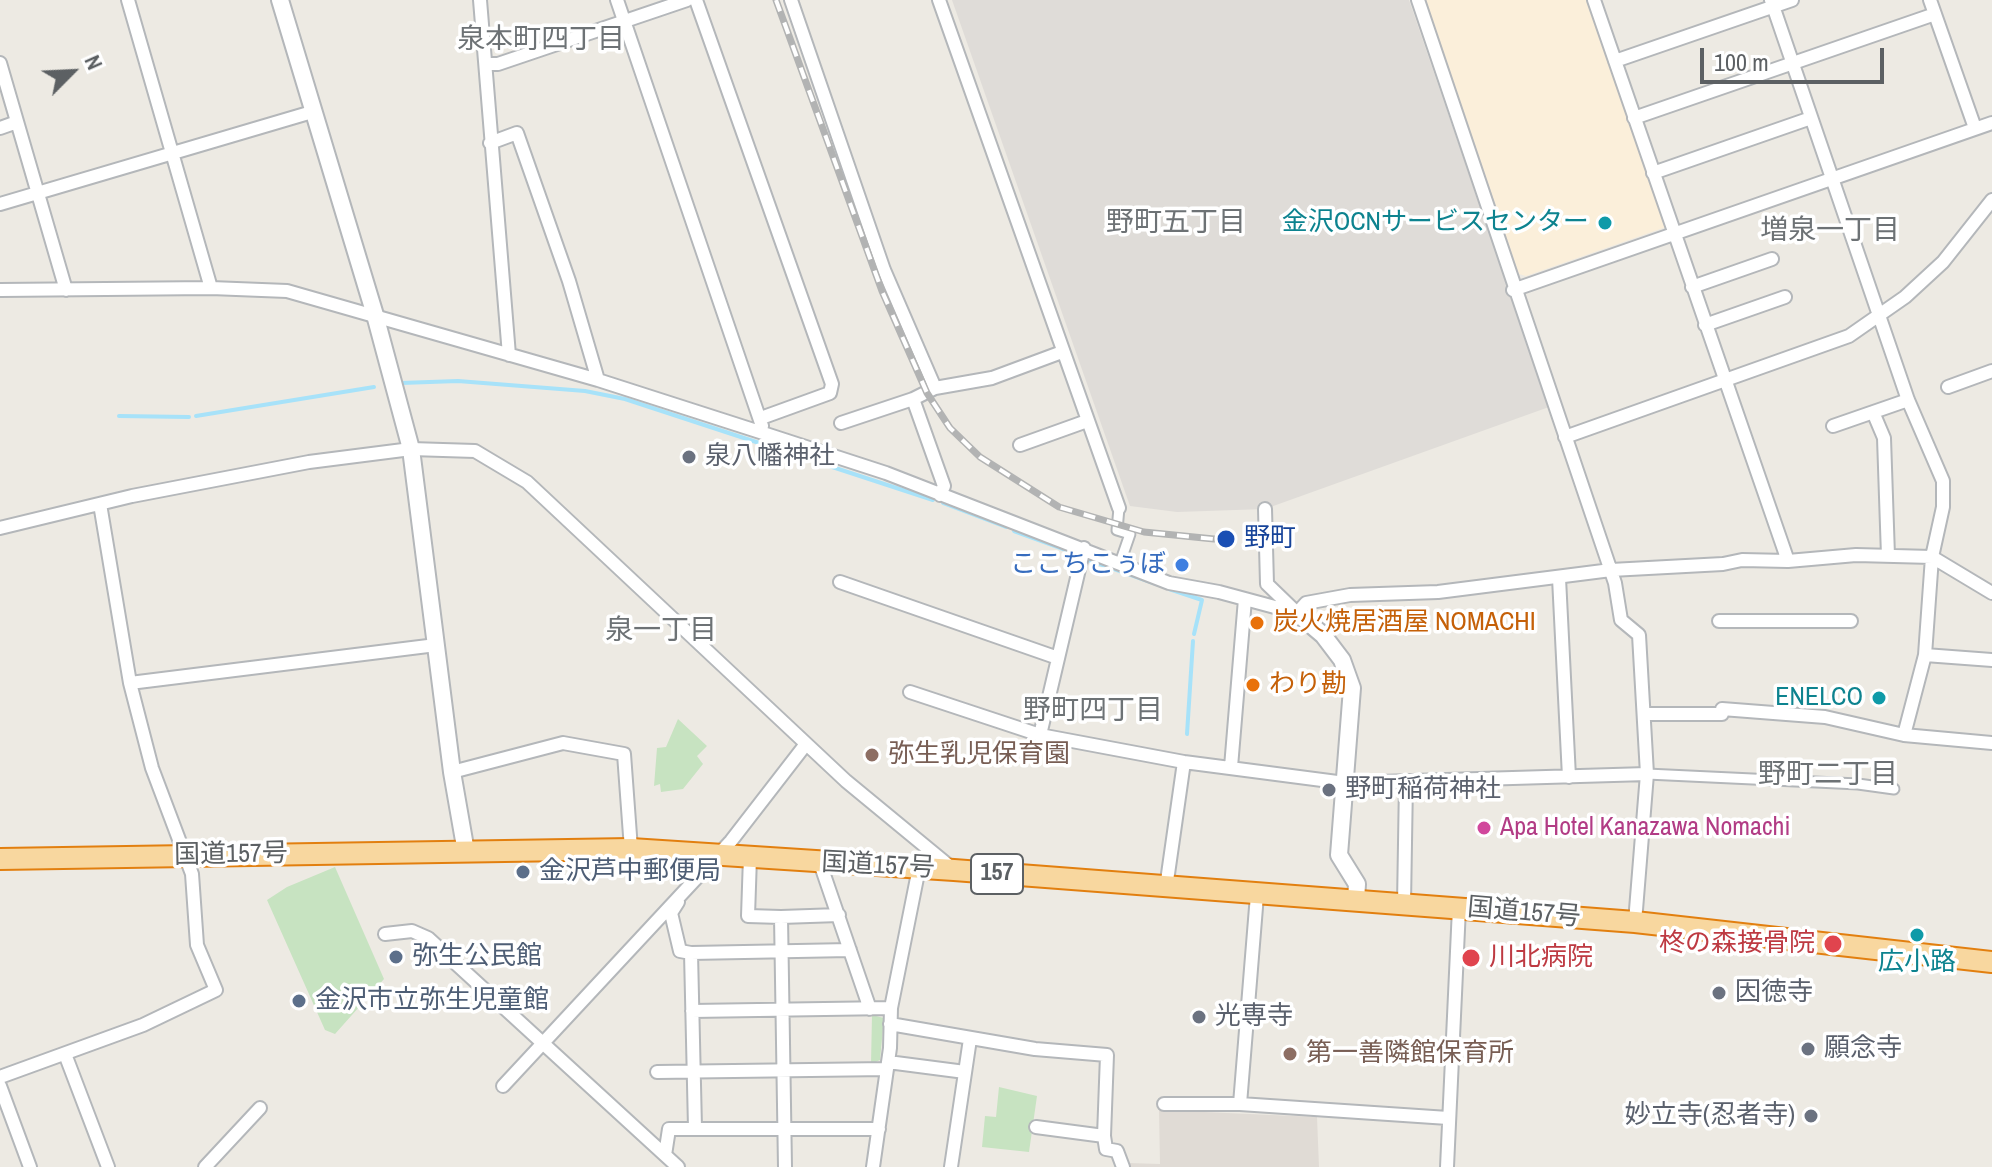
<!DOCTYPE html>
<meta charset="utf-8">
<style>
body{margin:0}
#map{position:relative;width:1992px;height:1167px;overflow:hidden;background:#edeae3;font-family:"Archivo Narrow",sans-serif}
canvas{display:block}
.north{position:absolute;left:32px;top:32px;width:80px;height:80px;-webkit-text-stroke:6px #fff;paint-order:stroke;rotate:66deg;font-size:22px;font-weight:700;line-height:32px;text-align:center;color:#5c6063}
.north::after{content:'';display:block;margin:auto;width:28px;height:36px;background:#5c6063;clip-path:polygon(50% 0,100% 100%,50% 72%,0 100%)}
.scale{position:absolute;left:1700px;top:48px;width:184px;height:36px;box-sizing:border-box;border:4px solid #5c6063;border-top:0;padding-left:10px;font-size:24px;line-height:28px;white-space:nowrap;color:#5c6063;-webkit-text-stroke:6px #fff;paint-order:stroke}
</style>
<div id="map">
<canvas width="1992" height="1167"></canvas>
<div class="north">N</div>
<div class="scale">100 m</div>
</div>
<script>
const ctx = document.querySelector('canvas').getContext('2d');
ctx.lineJoin = 'round';
function paint(path, color) { ctx.fillStyle = color; ctx.fill(path, 'evenodd'); }
const shape = rows => new Path2D(rows.map(r => 'M' + r).join(''));
function strokePath(path, color, width, dash) { ctx.strokeStyle = color; ctx.lineWidth = width; ctx.lineCap = dash ? 'butt' : 'round'; ctx.setLineDash(dash || []); ctx.stroke(path); }
function label(font, color, halo, rows, align = 'center') {
  ctx.font = font + ' "Archivo Narrow","Noto Sans JP",sans-serif'; ctx.lineWidth = 7; ctx.setLineDash([]); ctx.textBaseline = 'middle'; ctx.strokeStyle = halo; ctx.fillStyle = color; for (const [text, x, y, turn = 0] of rows) {
    ctx.save(); ctx.translate(x, y); ctx.rotate((+turn || 0) * Math.PI / 180); ctx.textAlign = isNaN(turn) ? turn : align; if (halo) ctx.strokeText(text, 0, 0); ctx.fillText(text, 0, 0); ctx.restore();
  }
}
paint(shape([
 [1426,0,1589,0,1666,227,1526,276,1519,274]
]), '#fbefda');
paint(shape([
 [952,0,1409,0,1549,407,1265,509,1177,512,1130,506]
]), '#dfdcd8');
paint(shape([
 [1159,1110,1317,1117,1319,1167,1128,1167,1128,1163,1160,1164]
]), '#e0dbd5');
paint(shape([
 [678,719,707,746,697,756,703,764,683,789,661,792,660,784,654,786,657,748,666,747],
 [335,867,384,979,335,1034,325,1030,267,900,287,887],
 [872,1015,884,1018,880,1060,871,1064],
 [999,1087,1037,1096,1029,1152,982,1147,985,1116,996,1117]
]), '#c7e3c1');
strokePath(shape([
 [401,383,458,381,585,391,625,399,933,500],
 [119,416,189,417],
 [196,416,374,387],
 [943,503,1006,527],
 [1014,531,1077,554],
 [1086,559,1159,585],
 [1169,589,1202,600,1194,634],
 [1187,734,1193,641]
]), '#a7e2f9', 4);
const pedestrian = shape([
 [1119,508,1117,530,1130,534,1120,563],
 [1647,774,1858,784,1894,789]
]);
const minor = shape([
 [128,0,211,288],
 [480,0,509,355],
 [617,0,762,426],
 [696,0,832,384,830,393,761,418],
 [791,0,884,270,935,388,913,399,944,486,940,495],
 [939,0,1119,508],
 [1418,0,1615,583,1621,620,1639,635,1647,774,1635,922],
 [1594,0,1788,561],
 [1771,0,1908,400,1943,481,1943,507,1932,557,1925,655,1904,735],
 [1930,0,1975,128],
 [1615,61,1792,0],
 [0,63,66,290],
 [486,64,498,64,687,0],
 [1634,118,1935,14],
 [0,128,17,122],
 [490,143,517,133,569,281,598,380],
 [1653,173,1811,118],
 [0,204,312,112],
 [1692,287,1772,259],
 [0,290,211,288,287,291,598,380,763,433,886,473,1169,583,1219,592,1297,613],
 [1513,290,1992,123],
 [1705,325,1785,297],
 [1948,387,1992,371],
 [935,388,992,378,1062,352],
 [1873,412,1884,438,1888,556],
 [841,423,913,399],
 [1833,426,1908,400],
 [1565,437,1849,336,1905,297,1943,262,1992,200],
 [1020,445,1087,421],
 [1265,509,1267,584,1295,611],
 [0,528,132,496,309,462,411,449,475,451,527,482,846,781,954,870],
 [1559,578,1569,777],
 [840,582,1058,658],
 [1297,613,1306,603,1350,595,1438,592,1611,570,1723,564,1742,560,1788,561,1856,555,1932,557,1992,593],
 [1719,621,1851,621],
 [1925,655,1992,660],
 [130,683,436,645],
 [910,692,1040,735,1184,762,1345,783,1647,774],
 [1722,709,1825,717,1904,735,1992,743],
 [1644,714,1722,714],
 [1040,735,1084,548],
 [1231,767,1245,599],
 [452,772,563,743,624,754,631,849],
 [750,857,748,916,781,917,785,1167],
 [820,863,870,1009],
 [1166,888,1184,762],
 [678,902,671,913,680,951,691,953,695,1128],
 [1404,904,1406,782],
 [781,917,839,915],
 [385,934,412,931,428,938,678,1167],
 [691,953,850,950],
 [692,1011,891,1008],
 [890,1024,1035,1049,1107,1055,1104,1136,1106,1149,1117,1151,1123,1167],
 [65,1054,108,1167],
 [888,1062,965,1072],
 [657,1072,887,1069],
 [0,1077,143,1025,216,990,197,945,192,874,152,768,130,683,100,504],
 [0,1086,30,1167],
 [503,1086,731,841,806,744],
 [1164,1104,1240,1104,1448,1118],
 [1240,1104,1257,895],
 [1036,1127,1104,1136],
 [665,1155,669,1129,879,1129],
 [205,1167,260,1108],
 [873,1167,890,1048,891,1008,919,868],
 [951,1167,970,1039],
 [1447,1167,1459,908]
]);
const tertiary = shape([
 [280,0,375,315,411,449,452,772,466,852],
 [1297,613,1323,635,1342,660,1352,688,1339,855,1357,884,1356,900]
]);
const trunk = shape([
 [0,859,631,849,954,870,1635,922,1992,962]
]);
strokePath(pedestrian, '#b4b7ba', 13);
strokePath(minor, '#b4b7ba', 16);
strokePath(tertiary, '#b4b7ba', 20);
strokePath(trunk, '#e27f0f', 24);
strokePath(pedestrian, '#fff', 9);
strokePath(minor, '#fff', 12);
strokePath(tertiary, '#fff', 16);
strokePath(trunk, '#f8d79f', 20);
const rail = shape([
 [776,0,882,291,927,393,950,428,980,457,1059,507,1144,532,1214,539]
]);
strokePath(rail, '#b2b3b3', 7);
strokePath(rail, '#fff', 4, [12]);
for (const [x, y, r, color] of [
 [1605,223,8,"#0f9aa8"],
 [689,457,8,"#6b7280"],
 [1226,539,10,"#1a4fb4"],
 [1182,565,8,"#3f7fe0"],
 [1257,623,8,"#e8710a"],
 [1253,685,8,"#e8710a"],
 [1879,698,8,"#0f9aa8"],
 [872,755,8,"#8d6e63"],
 [1329,790,8,"#6b7280"],
 [1484,828,8,"#d1479c"],
 [523,872,8,"#5c6f8a"],
 [1917,935,8,"#0f9aa8"],
 [1833,944,10,"#e0444e"],
 [396,957,8,"#5c6f8a"],
 [1471,958,10,"#e0444e"],
 [1719,993,8,"#6b7280"],
 [299,1001,8,"#5c6f8a"],
 [1199,1017,8,"#6b7280"],
 [1808,1049,8,"#6b7280"],
 [1290,1054,8,"#8d6e63"],
 [1811,1116,8,"#6b7280"]
]) { const dot = new Path2D(); dot.arc(x, y, r, 0, 2 * Math.PI); ctx.fillStyle = color; ctx.fill(dot); strokePath(dot, '#fff', 3); }
for (const [x, y, w] of [
 [997,874,52]
]) { const box = new Path2D(); box.roundRect(x - w / 2, y - 20, w, 40, 6); ctx.fillStyle = '#fff'; ctx.fill(box); strokePath(box, '#5c6063', 2); }
label('bold 24px', '#5c6063', null, [
 ["157",997,874]
]);
label('26px', '#0d838f', '#fff', [
 ["金沢OCNサービスセンター",1589,223],
 ["ENELCO",1863,698],
 ["広小路",1917,963,"center"]
], 'right');
label('26px', '#5b616d', '#fff', [
 ["泉八幡神社",705,457],
 ["野町稲荷神社",1345,790],
 ["因徳寺",1735,993],
 ["光専寺",1215,1017],
 ["願念寺",1824,1049],
 ["妙立寺(忍者寺)",1795,1116,"right"]
], 'left');
label('26px', '#164399', '#fff', [
 ["野町",1244,539]
], 'left');
label('26px', '#366cbe', '#fff', [
 ["ここちこぅぼ",1166,565]
], 'right');
label('26px', '#c56008', '#fff', [
 ["炭火焼居酒屋 NOMACHI",1273,623],
 ["わり勘",1269,685]
], 'left');
label('26px', '#785e54', '#fff', [
 ["弥生乳児保育園",888,755],
 ["第一善隣館保育所",1306,1054]
], 'left');
label('26px', '#b23c85', '#fff', [
 ["Apa Hotel Kanazawa Nomachi",1500,828]
], 'left');
label('26px', '#5c6063', '#fff', [
 ["国道157号",231,855,-1],
 ["国道157号",878,866,3],
 ["国道157号",1524,913,5]
]);
label('26px', '#4e5e75', '#fff', [
 ["金沢芦中郵便局",539,872],
 ["弥生公民館",412,957],
 ["金沢市立弥生児童館",315,1001]
], 'left');
label('26px', '#be3a42', '#fff', [
 ["柊の森接骨院",1815,944],
 ["川北病院",1489,958,"left"]
], 'right');
label('28px', '#6d7275', '#fff', [
 ["泉本町四丁目",541,40],
 ["野町五丁目",1176,223],
 ["増泉一丁目",1830,231],
 ["泉一丁目",661,631],
 ["野町四丁目",1093,711],
 ["野町二丁目",1828,775]
]);
</script>
